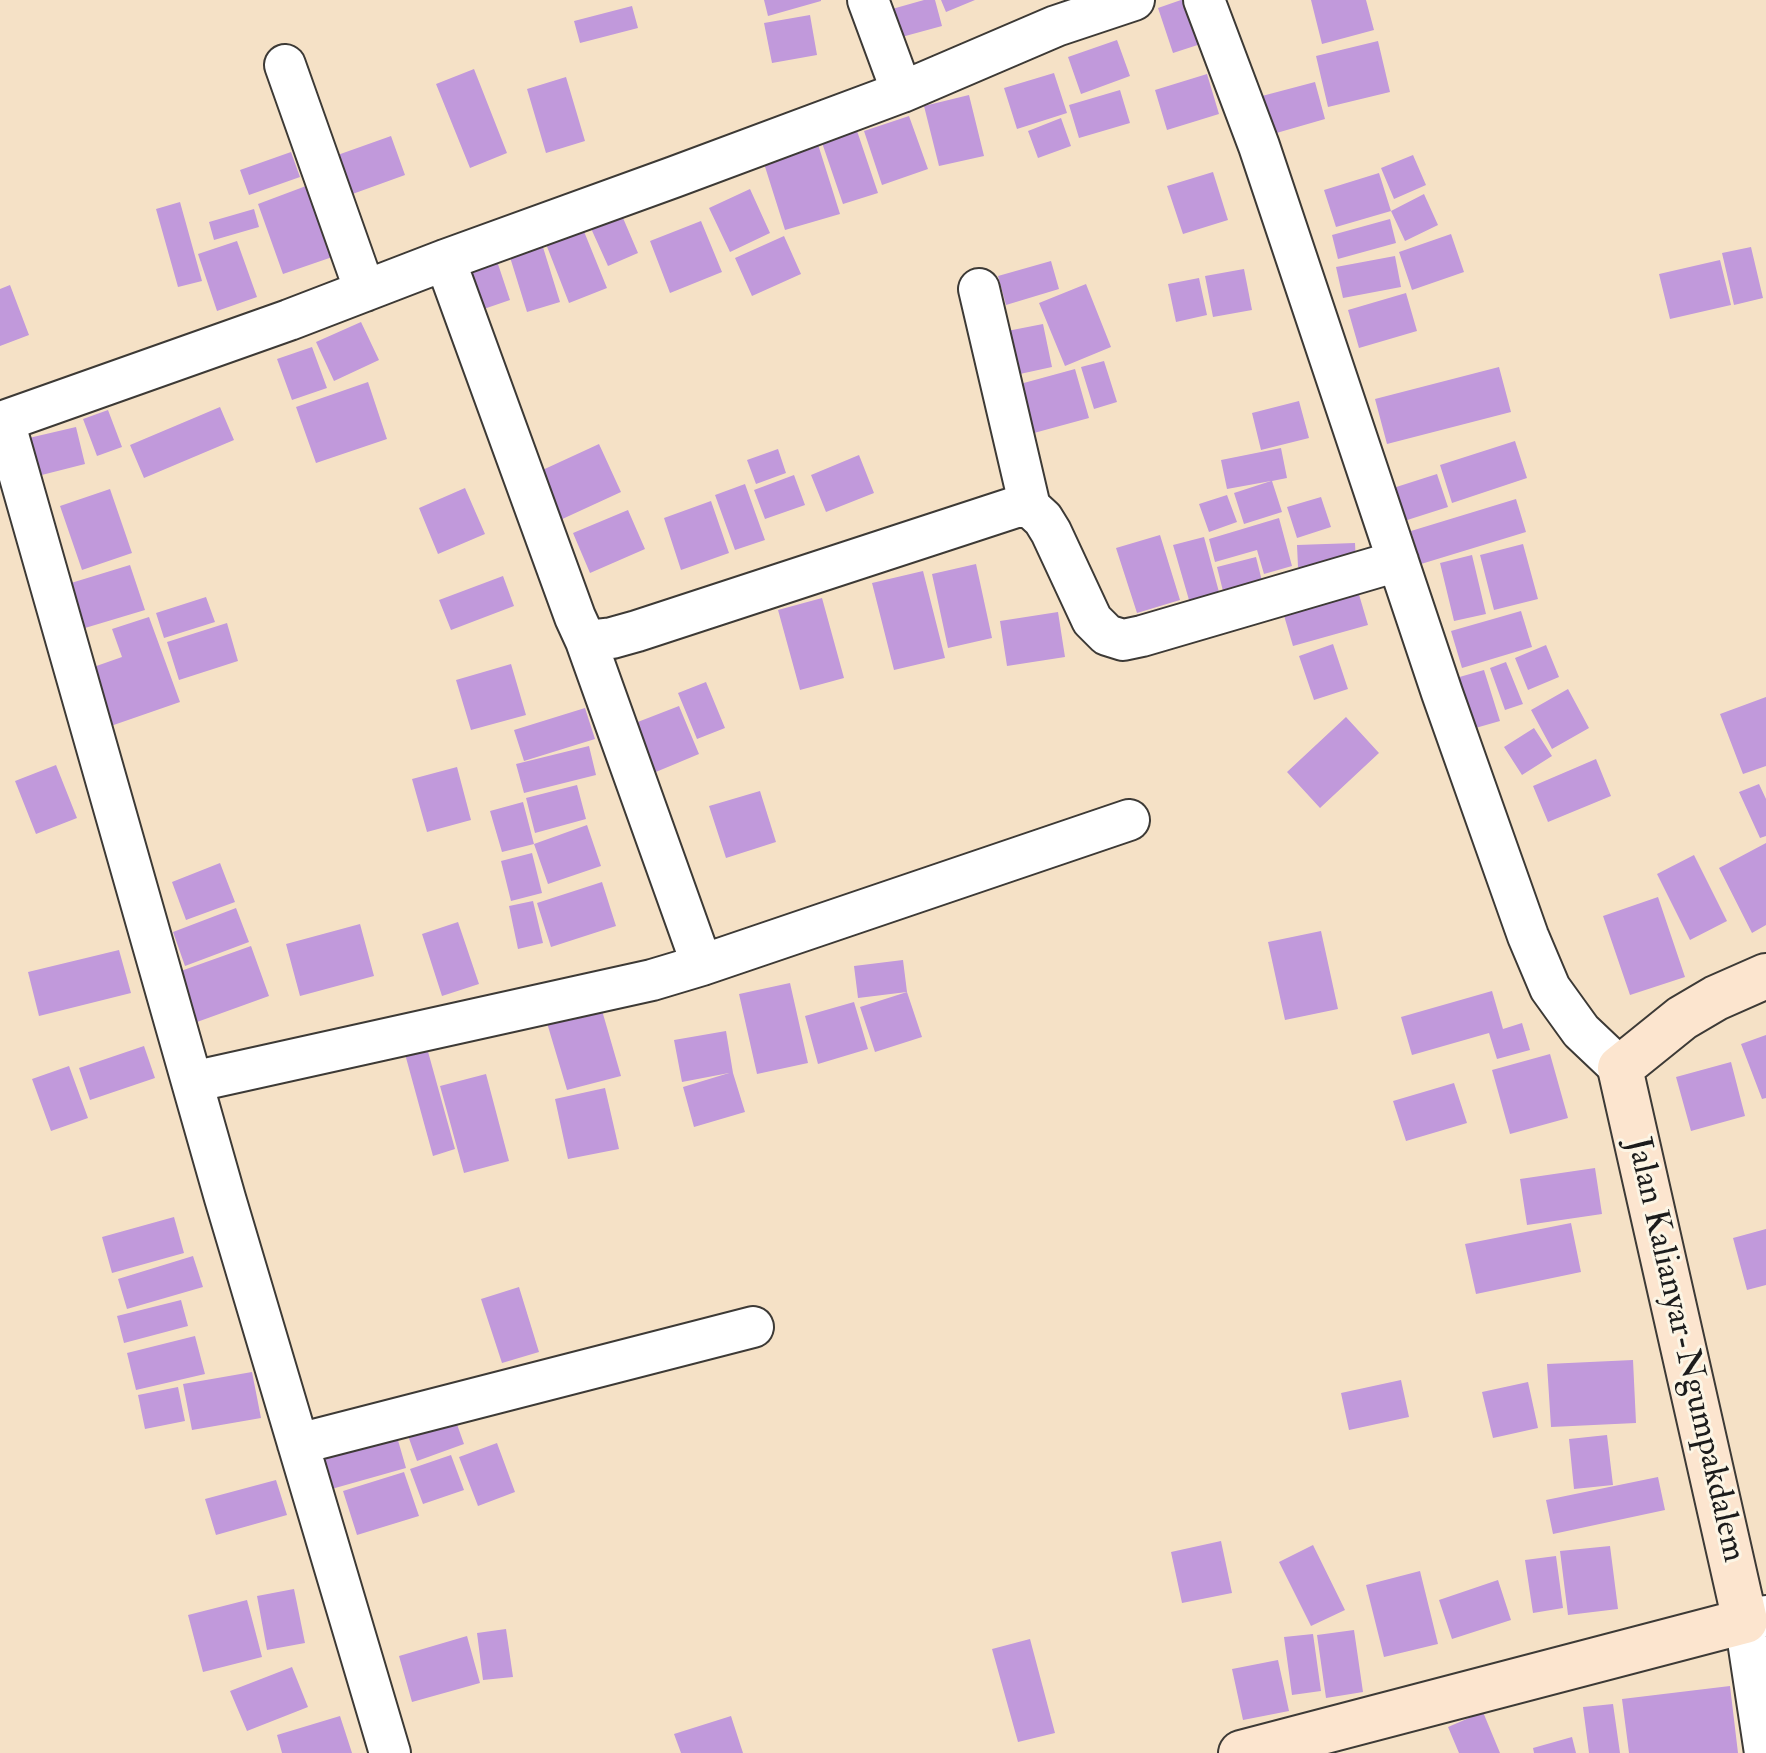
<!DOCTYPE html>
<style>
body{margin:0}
canvas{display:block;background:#f5e1c6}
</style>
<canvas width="1766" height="1753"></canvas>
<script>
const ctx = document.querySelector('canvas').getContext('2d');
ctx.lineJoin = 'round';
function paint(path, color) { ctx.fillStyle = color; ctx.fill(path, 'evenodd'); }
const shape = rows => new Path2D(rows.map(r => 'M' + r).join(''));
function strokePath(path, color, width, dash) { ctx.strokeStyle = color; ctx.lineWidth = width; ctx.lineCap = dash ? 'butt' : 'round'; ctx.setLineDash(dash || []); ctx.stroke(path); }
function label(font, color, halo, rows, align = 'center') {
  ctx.font = font + ' "IM FELL Double Pica",serif'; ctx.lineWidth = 6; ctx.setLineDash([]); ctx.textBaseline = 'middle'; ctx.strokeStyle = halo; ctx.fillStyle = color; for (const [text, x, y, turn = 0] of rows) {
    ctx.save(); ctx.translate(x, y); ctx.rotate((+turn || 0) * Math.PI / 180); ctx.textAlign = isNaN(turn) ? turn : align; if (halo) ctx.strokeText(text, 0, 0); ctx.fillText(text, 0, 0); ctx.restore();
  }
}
paint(shape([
 [764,0,821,0,821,1,768,16],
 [924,0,935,0,942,26,887,41,878,13],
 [941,0,975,0,946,12],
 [1181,0,1199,0,1213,40,1173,53,1158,8],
 [1311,0,1366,0,1374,30,1322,44],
 [632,6,638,28,580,43,574,21],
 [810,15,817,55,772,63,764,23],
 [1117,40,1130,76,1081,94,1068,57],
 [1378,41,1390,92,1328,107,1316,56],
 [474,69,507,153,470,168,436,84],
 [1054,73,1067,113,1017,129,1004,88],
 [1207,74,1219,114,1167,130,1155,90],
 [566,77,585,141,546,153,527,89],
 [1315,82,1325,119,1273,134,1262,96],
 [1120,90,1130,123,1079,138,1069,105],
 [969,95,984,156,939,166,924,106],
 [909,116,928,169,882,185,864,131],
 [1061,118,1071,146,1038,158,1028,131],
 [854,122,878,193,843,204,819,134],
 [391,136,405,175,347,196,332,157],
 [816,138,840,214,785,230,761,154],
 [291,152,300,177,249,195,240,170],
 [1413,155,1426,185,1394,199,1381,168],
 [1213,172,1228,220,1183,234,1167,186],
 [1379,173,1391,211,1336,227,1324,190],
 [314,183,341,254,283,274,258,204],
 [750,189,770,233,730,252,709,208],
 [1424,194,1438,225,1405,241,1391,211],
 [180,202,202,281,178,287,156,209],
 [254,209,259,227,214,240,209,222],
 [620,211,638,253,608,266,589,224],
 [1390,219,1396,243,1338,259,1332,235],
 [701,221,722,272,670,293,650,241],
 [583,229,607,288,569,303,546,244],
 [1451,234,1464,272,1412,290,1399,252],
 [784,236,801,274,752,296,735,258],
 [237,241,257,297,217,311,198,254],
 [542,244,560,302,527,312,509,254],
 [1751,247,1763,298,1734,305,1722,253],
 [1395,256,1401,287,1343,298,1336,267],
 [1720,260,1731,305,1670,319,1659,274],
 [497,261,510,300,478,311,464,271],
 [1051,261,1059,289,1006,305,998,276],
 [1244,269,1252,310,1213,317,1205,276],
 [1199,278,1207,315,1176,322,1168,284],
 [1086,284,1111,347,1065,366,1039,303],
 [10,285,29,335,0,346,0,289],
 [1406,293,1417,331,1359,348,1348,310],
 [361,322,379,360,334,381,316,342],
 [1043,324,1052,367,1006,377,997,333],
 [312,347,327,388,292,400,277,359],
 [1104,361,1117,402,1094,409,1081,367],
 [1499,367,1511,412,1387,444,1375,399],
 [1075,369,1089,418,1034,433,1020,384],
 [368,382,387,439,316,463,296,407],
 [1299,401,1309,438,1261,450,1252,413],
 [220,407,234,440,144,478,130,445],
 [108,410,122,447,97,456,83,419],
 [76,427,85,464,26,479,16,441],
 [1515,441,1527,478,1452,503,1440,465],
 [599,444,621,492,558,521,536,473],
 [1281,448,1287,478,1272,481,1282,512,1244,524,1234,493,1271,481,1227,489,1221,460],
 [778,449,786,473,756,484,747,460],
 [859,455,874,493,826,512,811,475],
 [1437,474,1448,507,1401,522,1390,489],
 [794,475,805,505,765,519,754,490],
 [745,484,765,540,735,550,715,495],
 [465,488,485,534,438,554,419,508],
 [110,489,132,553,82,570,60,506],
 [1227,495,1237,522,1209,532,1199,504],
 [1321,497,1331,527,1297,538,1287,507],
 [1516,499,1526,532,1421,564,1411,531],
 [711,501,729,553,681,570,664,518],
 [628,510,645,549,590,573,573,533],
 [1279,518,1292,566,1264,574,1257,550,1215,562,1209,539],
 [1160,535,1180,600,1137,613,1116,548],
 [1204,537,1219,592,1189,600,1173,545],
 [1355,543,1356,565,1298,567,1297,545],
 [1523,544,1538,599,1494,610,1480,555],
 [1472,555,1486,614,1454,621,1440,563],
 [1256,557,1262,581,1223,591,1217,567],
 [976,564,992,638,948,648,932,574],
 [130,565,145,610,85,628,71,583],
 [923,571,945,658,894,670,872,583],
 [503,576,514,606,451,630,439,600],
 [1355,581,1368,625,1293,646,1280,602],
 [206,597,215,622,164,638,156,613],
 [822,598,844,678,800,690,778,610],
 [1521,611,1532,647,1462,668,1451,631],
 [1058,612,1065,657,1007,666,1000,621],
 [149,617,180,702,105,728,85,670,122,657,112,629],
 [227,623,238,661,179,680,167,642],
 [1333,644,1348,689,1314,700,1299,656],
 [1546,645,1559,677,1528,690,1515,658],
 [1506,662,1523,704,1505,710,1490,668],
 [511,664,526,715,471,730,456,680],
 [1484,670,1500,721,1472,729,1456,678],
 [706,682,725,728,697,739,678,693],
 [1568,689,1589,728,1552,749,1531,710],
 [1766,697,1766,766,1743,774,1720,714],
 [679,706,699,754,651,774,630,725],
 [585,708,595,739,524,761,514,730],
 [1346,717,1379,753,1320,808,1287,772],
 [1534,728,1552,756,1522,775,1504,747],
 [589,746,596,775,524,793,516,764],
 [1596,759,1611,796,1548,822,1533,786],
 [56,765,77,818,36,834,15,781],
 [457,767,471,820,427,832,412,779],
 [1759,784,1766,799,1766,836,1760,838,1739,792],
 [577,785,586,819,535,833,526,798],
 [760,791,776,842,726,858,709,806],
 [523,802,534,844,502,852,490,811],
 [587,825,601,866,548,884,534,844],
 [1766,843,1766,925,1752,933,1719,868],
 [532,853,542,893,511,901,501,861],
 [1694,855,1727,921,1690,940,1657,874],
 [220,863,235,902,186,920,172,882],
 [602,882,616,926,551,947,537,903],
 [1658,897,1685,977,1630,995,1603,916],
 [533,901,543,943,518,949,509,906],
 [236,908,249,942,185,966,173,932],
 [458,922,479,984,442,996,422,934],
 [360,924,374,976,300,996,286,944],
 [1321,931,1338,1009,1285,1020,1268,942],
 [251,946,269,996,197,1022,178,972],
 [119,950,131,993,39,1016,28,972],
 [903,960,907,992,922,1037,875,1052,860,1007,907,992,858,998,854,966],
 [790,983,808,1063,757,1074,739,994],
 [1492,991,1503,1029,1522,1023,1530,1050,1497,1059,1489,1033,1412,1055,1401,1017],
 [854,1002,868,1049,818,1064,805,1016],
 [601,1007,621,1076,567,1090,547,1023],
 [726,1031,733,1073,745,1112,694,1127,683,1087,729,1073,682,1082,674,1040],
 [1766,1035,1766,1098,1762,1099,1741,1044],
 [144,1046,155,1078,90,1100,79,1068],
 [427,1048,455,1149,433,1156,405,1054],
 [1550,1054,1568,1118,1510,1134,1492,1070],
 [1731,1062,1745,1116,1691,1131,1676,1077],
 [69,1066,88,1118,51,1131,32,1079],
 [486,1074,509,1161,464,1173,440,1086],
 [1454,1083,1467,1123,1406,1141,1393,1101],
 [605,1088,619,1149,568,1159,555,1099],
 [1595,1168,1602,1214,1527,1225,1520,1179],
 [174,1217,184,1253,112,1273,102,1237],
 [1571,1223,1581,1272,1476,1294,1465,1244],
 [1766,1229,1766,1285,1747,1290,1733,1238],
 [193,1256,203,1287,127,1309,118,1279],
 [519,1287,539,1352,502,1363,481,1299],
 [181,1300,188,1326,124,1343,117,1316],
 [195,1336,205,1374,136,1390,127,1353],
 [1633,1360,1636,1423,1551,1427,1547,1364],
 [252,1372,261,1418,192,1430,183,1384],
 [1401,1380,1409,1417,1349,1430,1341,1393],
 [1528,1382,1538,1428,1493,1438,1482,1392],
 [178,1387,185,1421,145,1429,138,1395],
 [453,1413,464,1444,417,1461,406,1430],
 [393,1423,406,1468,328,1490,315,1445],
 [1607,1435,1613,1485,1574,1489,1569,1439],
 [497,1443,515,1492,478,1506,459,1457],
 [451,1455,464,1490,423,1504,410,1469],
 [404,1472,419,1516,357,1535,343,1491],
 [1658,1477,1665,1510,1553,1534,1546,1500],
 [276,1480,287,1515,216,1535,205,1499],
 [1221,1541,1232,1593,1182,1603,1171,1552],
 [1313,1545,1345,1610,1311,1626,1279,1562],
 [1610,1546,1618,1609,1568,1615,1560,1551],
 [1556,1556,1563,1608,1533,1613,1525,1560],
 [1420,1571,1438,1644,1384,1657,1366,1585],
 [1498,1580,1511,1620,1452,1639,1439,1600],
 [294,1589,305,1643,267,1650,257,1596],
 [247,1600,262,1657,203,1672,188,1615],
 [506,1629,513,1677,483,1680,477,1633],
 [1354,1630,1363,1692,1326,1698,1317,1635],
 [1313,1634,1321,1691,1292,1695,1284,1637],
 [467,1636,480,1683,412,1702,399,1656],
 [1030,1639,1055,1733,1018,1742,992,1649],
 [1278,1660,1289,1711,1243,1720,1232,1669],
 [292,1667,308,1707,247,1731,230,1691],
 [1730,1686,1738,1753,1629,1753,1622,1699],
 [1613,1704,1620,1753,1589,1753,1583,1707],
 [1483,1712,1500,1753,1459,1753,1448,1727],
 [340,1716,352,1753,282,1753,277,1735],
 [731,1716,743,1753,681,1753,674,1734],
 [1572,1737,1576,1753,1534,1753,1533,1748]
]), '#c199db');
const street = shape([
 [868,0,902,92],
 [1204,0,1259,146,1442,693,1528,936,1550,988,1581,1031,1620,1068],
 [285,65,365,291],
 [445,260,575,617,586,641,612,638,637,631,1016,507,1030,507,1043,519,1051,532,1092,620,1107,635,1123,640,1142,636,1398,561],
 [979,289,1030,507],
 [4,421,289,320,445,260,674,177,902,92,1056,26,1134,0],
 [0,422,4,421,225,1198,390,1753],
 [586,641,702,965],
 [192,1082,652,980,702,965,1129,820],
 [298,1444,753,1327],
 [1765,1753,1745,1621,1766,1616]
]);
const secondary = shape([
 [1241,1753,1745,1621,1620,1068,1682,1018,1716,998,1766,976]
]);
strokePath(street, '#3d3a36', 44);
strokePath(secondary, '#3d3a36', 48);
strokePath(street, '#fff', 40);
strokePath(secondary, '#fce5cf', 44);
label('34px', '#1c1c1c', '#fcf5e5', [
 ["Jalan Kalianyar-Ngumpakdalem",1684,1350,77]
]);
</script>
